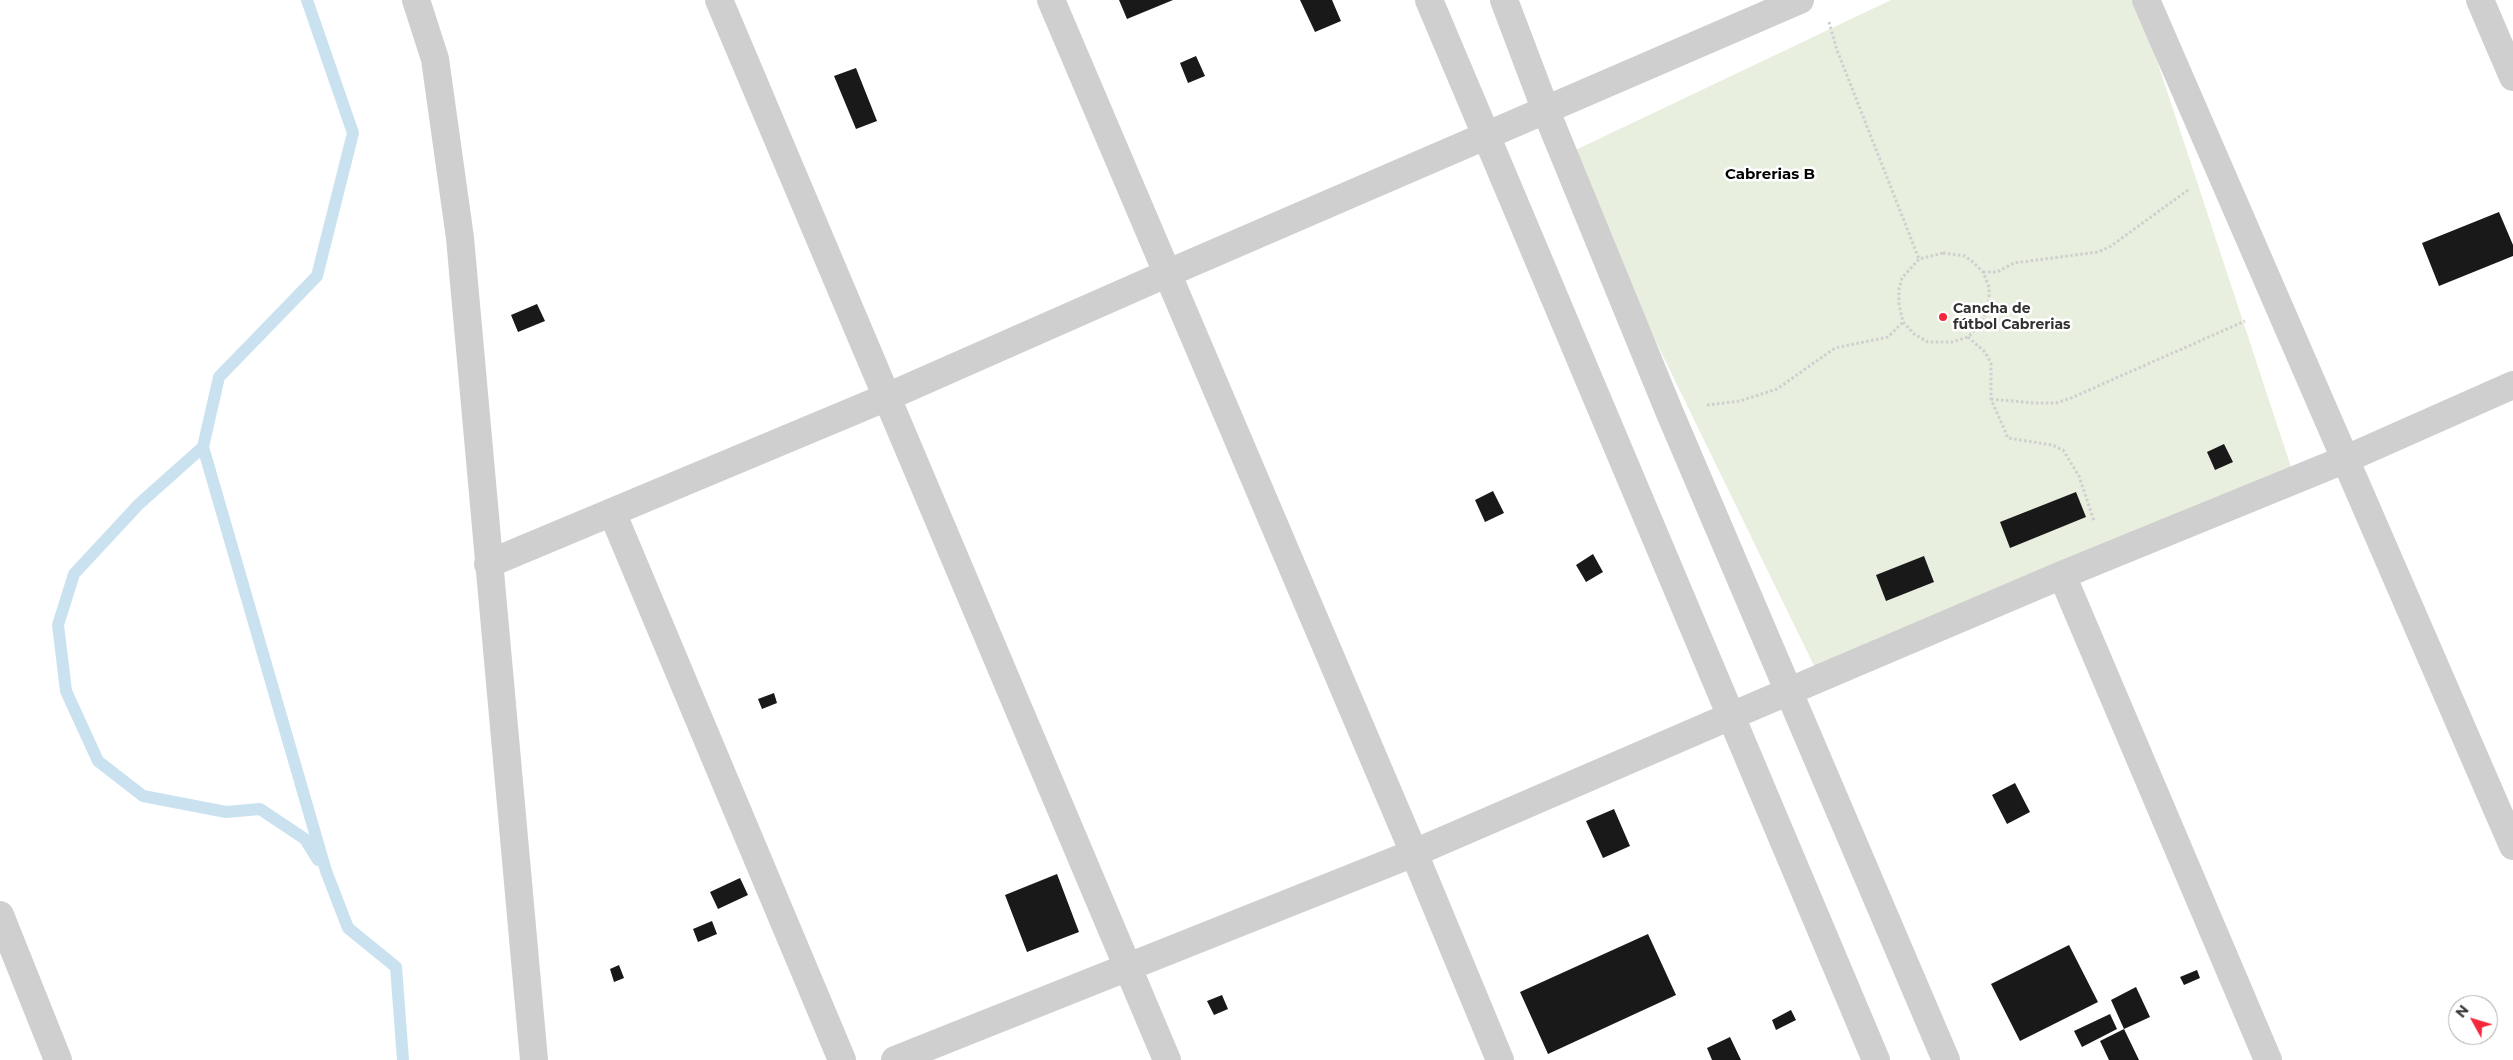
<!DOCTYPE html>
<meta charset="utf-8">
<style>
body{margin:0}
#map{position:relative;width:2513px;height:1060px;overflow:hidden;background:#fff;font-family:Montserrat,sans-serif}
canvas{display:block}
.north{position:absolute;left:2448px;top:995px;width:50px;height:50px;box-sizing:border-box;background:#fff;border:1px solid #adadad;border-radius:50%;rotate:309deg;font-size:14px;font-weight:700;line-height:20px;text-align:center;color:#323232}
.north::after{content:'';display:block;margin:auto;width:18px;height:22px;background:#f5273b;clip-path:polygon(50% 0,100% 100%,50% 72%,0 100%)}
</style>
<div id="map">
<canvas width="2513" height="1060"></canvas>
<div class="north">N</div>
</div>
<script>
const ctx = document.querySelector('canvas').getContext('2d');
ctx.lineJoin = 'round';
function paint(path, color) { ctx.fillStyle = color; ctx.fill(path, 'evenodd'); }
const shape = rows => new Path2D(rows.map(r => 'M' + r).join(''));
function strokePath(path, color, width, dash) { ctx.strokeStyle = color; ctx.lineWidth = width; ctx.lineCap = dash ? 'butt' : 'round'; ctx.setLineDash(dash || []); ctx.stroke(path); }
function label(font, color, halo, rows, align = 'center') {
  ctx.font = font + ' Montserrat,sans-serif'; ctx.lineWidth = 5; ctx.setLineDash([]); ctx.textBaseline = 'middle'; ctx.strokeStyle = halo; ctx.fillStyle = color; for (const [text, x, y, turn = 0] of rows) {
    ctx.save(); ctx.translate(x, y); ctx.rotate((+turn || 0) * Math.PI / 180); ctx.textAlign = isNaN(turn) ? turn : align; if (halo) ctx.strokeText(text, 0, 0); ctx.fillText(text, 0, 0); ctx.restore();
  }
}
paint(shape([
 [1891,0,2137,0,2295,479,1820,678,1565,155]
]), '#e8efdf');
strokePath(shape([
 [307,0,353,133,317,276,219,377,203,447,326,871,348,928,396,967,403,1060],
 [203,447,139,504,74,574,58,625,66,691,98,761,143,796,226,812,260,809,305,839,318,860]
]), '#cae2f0', 12);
paint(shape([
 [1119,0,1173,0,1127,19],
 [1300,0,1332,0,1341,21,1315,32],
 [1196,56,1205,76,1188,83,1180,63],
 [856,68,877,121,856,129,834,76],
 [2499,212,2513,245,2513,256,2439,286,2422,243],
 [537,304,545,321,518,332,511,315],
 [2224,444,2233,462,2215,470,2207,452],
 [1493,491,1504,513,1485,522,1475,500],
 [2076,492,2086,517,2010,548,2000,522],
 [1593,554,1603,572,1586,582,1576,565],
 [1924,556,1934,582,1886,601,1876,575],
 [774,693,777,703,762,709,758,699],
 [2015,783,2030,812,2007,824,1992,795],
 [1614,809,1630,846,1603,858,1586,821],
 [1057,874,1079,932,1027,952,1005,895],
 [740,878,748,895,718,909,710,892],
 [712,921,717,934,698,942,693,929],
 [1648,934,1676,995,1548,1054,1520,992],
 [2069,945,2098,1002,2020,1041,1991,984],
 [619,965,624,978,614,982,610,969],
 [2197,970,2200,978,2184,985,2180,977],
 [2136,987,2150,1017,2124,1029,2111,1000],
 [1222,995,1228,1009,1214,1015,1207,1001],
 [1791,1010,1796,1020,1776,1030,1772,1020],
 [2110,1014,2117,1029,2082,1047,2074,1031],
 [2124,1029,2139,1060,2109,1060,2100,1041],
 [1730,1037,1741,1060,1712,1060,1707,1048]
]), '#191919');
strokePath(shape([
 [1829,22,1837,50,1919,259],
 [1943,253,1965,256,1974,263,1983,272,1989,287,1989,303,1982,323,1968,337,1952,342,1928,342,1914,334,1903,322,1899,304,1899,289,1902,278,1919,259,1943,253],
 [1983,272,1997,272,2014,263,2098,252,2111,246,2188,190],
 [1968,337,1985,352,1991,363,1991,399,2008,438,2052,445,2063,450,2079,476,2094,521],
 [1991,399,2034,403,2056,403,2071,398,2245,321],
 [1707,405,1740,401,1777,389,1835,348,1888,337,1903,322]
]), '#cfcfcf', 3, [2.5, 2.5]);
strokePath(shape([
 [416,0,435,59,460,238,534,1060],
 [719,0,1167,1060],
 [1051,0,1414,853,1500,1060],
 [1429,0,1876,1060],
 [1504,0,1546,111,1669,411,1946,1060],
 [2146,0,2513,846],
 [2480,0,2513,77],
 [612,512,842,1060],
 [488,564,887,397,1166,274,1800,0],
 [2062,575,2268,1060],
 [0,915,58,1060],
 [895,1060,1414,853,1731,716,2062,575,2346,459,2513,385]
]), '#cfcfcf', 28);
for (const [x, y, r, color] of [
 [1943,317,5,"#f5273b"]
]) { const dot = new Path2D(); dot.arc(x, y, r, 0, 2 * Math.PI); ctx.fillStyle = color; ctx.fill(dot); strokePath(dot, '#fff', 2); }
label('bold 14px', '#323232', '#fff', [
 ["Cancha de",1953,309],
 ["fútbol Cabrerias",1953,325]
], 'left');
label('bold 15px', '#000', '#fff', [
 ["Cabrerias B",1770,175]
]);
</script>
